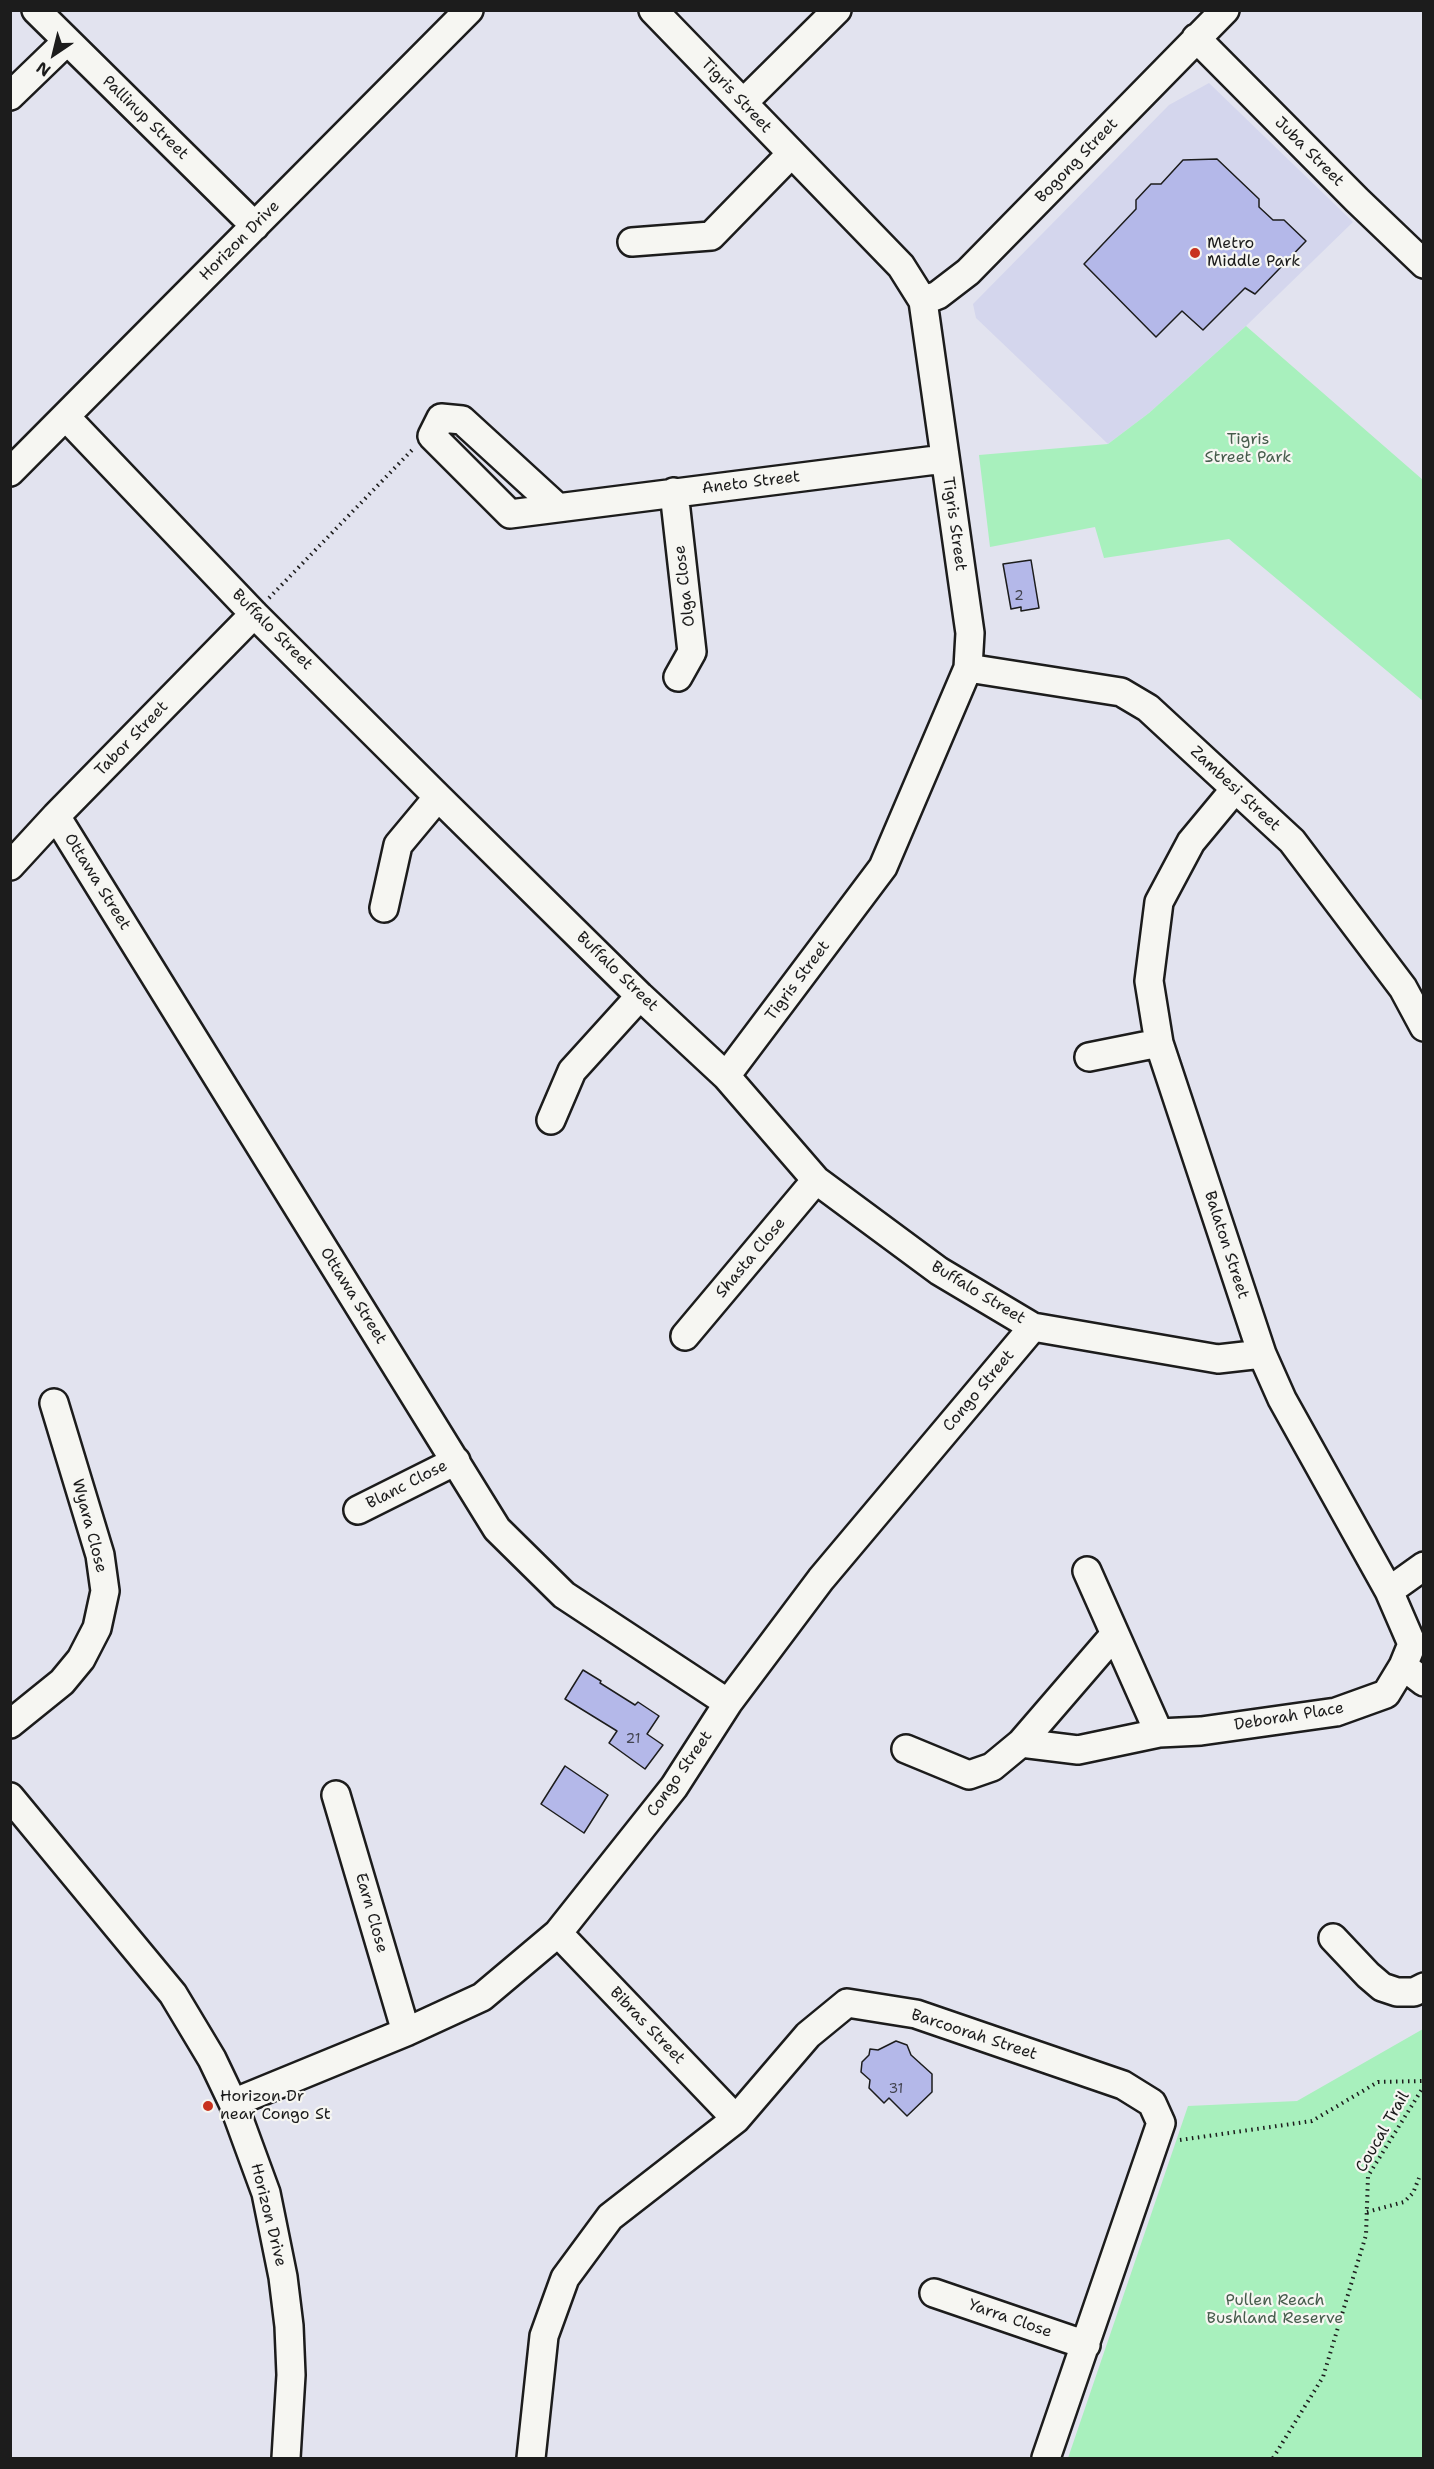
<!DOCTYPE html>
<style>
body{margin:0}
#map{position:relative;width:1434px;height:2469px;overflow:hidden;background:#e2e3ef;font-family:"Shantell Sans",sans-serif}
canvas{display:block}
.frame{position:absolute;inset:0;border:12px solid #1c1c1c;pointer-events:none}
.north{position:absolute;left:24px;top:24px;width:60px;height:60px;-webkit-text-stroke:4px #f6f6f2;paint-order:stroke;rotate:215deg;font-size:16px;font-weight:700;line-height:24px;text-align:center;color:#1c1c1c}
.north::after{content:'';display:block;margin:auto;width:21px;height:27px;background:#1c1c1c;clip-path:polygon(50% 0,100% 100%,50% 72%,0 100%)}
</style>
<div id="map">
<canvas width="1434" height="2469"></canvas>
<div class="frame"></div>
<div class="north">N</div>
</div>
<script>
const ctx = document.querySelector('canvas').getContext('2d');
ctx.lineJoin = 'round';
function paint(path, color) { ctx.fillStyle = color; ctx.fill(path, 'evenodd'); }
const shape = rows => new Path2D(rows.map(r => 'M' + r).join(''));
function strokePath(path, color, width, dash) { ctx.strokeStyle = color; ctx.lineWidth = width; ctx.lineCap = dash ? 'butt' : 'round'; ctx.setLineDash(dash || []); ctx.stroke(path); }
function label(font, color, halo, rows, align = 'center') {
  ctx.font = font + ' "Shantell Sans",sans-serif'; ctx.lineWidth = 4.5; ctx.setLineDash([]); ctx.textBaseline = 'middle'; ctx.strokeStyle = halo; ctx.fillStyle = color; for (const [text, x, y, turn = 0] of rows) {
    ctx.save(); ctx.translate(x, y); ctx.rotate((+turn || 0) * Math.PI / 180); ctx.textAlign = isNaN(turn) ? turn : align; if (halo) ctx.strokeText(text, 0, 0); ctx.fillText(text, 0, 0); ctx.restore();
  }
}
paint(shape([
 [1209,83,1353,222,1246,326,1149,413,1108,444,976,318,973,304,1169,105]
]), '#d4d6ed');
paint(shape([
 [1246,326,1423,480,1423,701,1229,539,1104,558,1095,527,990,547,979,455,1108,444,1149,413],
 [1423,2029,1423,2458,1068,2458,1188,2106,1297,2101]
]), '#a8f0bd');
const building = shape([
 [1217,159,1259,199,1259,207,1273,220,1284,220,1306,241,1255,294,1245,288,1203,330,1182,311,1156,337,1084,264,1136,209,1136,200,1151,184,1161,184,1183,160,1217,159],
 [1031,560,1039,608,1021,611,1021,607,1011,609,1003,564,1031,560],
 [583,1670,601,1681,600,1683,635,1705,638,1702,659,1716,647,1734,663,1745,645,1769,609,1743,617,1731,565,1699,583,1670],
 [565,1766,608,1795,584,1833,541,1804,565,1766],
 [896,2041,907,2045,911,2055,932,2074,932,2092,907,2116,889,2098,884,2103,869,2088,870,2080,861,2072,862,2062,869,2055,870,2049,878,2050,896,2041]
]);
paint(building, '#b4b8e9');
strokePath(building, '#1c1c1c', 1.5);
const minor = shape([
 [36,10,255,226],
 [653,10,901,266,923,301,970,633,968,668,883,867,726,1076],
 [1196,38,1357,200,1424,264],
 [10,96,67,41],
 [744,102,837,10],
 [632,242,711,236,791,154],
 [923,301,938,295,968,272,1225,10],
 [66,417,254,614,438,797,640,996,726,1076,816,1180,939,1271,1033,1327,1218,1359,1262,1354],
 [10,472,469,10],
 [674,492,692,652,678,677],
 [557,507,462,420,441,418,432,436,510,514,944,459],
 [968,668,1121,692,1148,708,1292,841,1403,988,1424,1027],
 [1235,789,1191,842,1159,902,1149,981,1159,1043,1262,1354,1282,1399,1389,1591,1412,1644,1403,1666,1424,1682],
 [56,816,497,1529,564,1595,728,1703],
 [10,866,56,816,254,614],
 [384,908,398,845,438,797],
 [1089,1057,1159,1043],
 [551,1120,572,1071,640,996],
 [685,1336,816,1180],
 [358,1510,456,1461],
 [1087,1571,1159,1733,1201,1731,1336,1712,1386,1694,1403,1666],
 [1389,1591,1424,1566],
 [10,1724,62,1682,81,1659,97,1628,105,1591,100,1555,54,1403],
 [1021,1743,1078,1750,1159,1733],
 [906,1749,969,1775,992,1767,1021,1743,1115,1634],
 [336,1795,406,2032],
 [10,1797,173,1994,212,2059,233,2103,266,2193,283,2277,289,2326,291,2375,286,2458],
 [558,1933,736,2119],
 [1333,1938,1368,1975,1382,1987,1397,1992,1414,1992,1424,1987],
 [233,2103,406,2032,482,1997,558,1933,674,1787,728,1703,821,1579,1033,1327],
 [934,2293,1086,2345],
 [531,2458,544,2336,565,2278,610,2217,736,2119,808,2035,847,2003,916,2014,1123,2085,1152,2103,1161,2123,1046,2458]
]);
strokePath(minor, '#1c1c1c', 32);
strokePath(shape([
 [269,598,414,448],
 [1180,2140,1312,2121,1378,2082,1424,2081],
 [1367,2212,1404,2202,1413,2193,1419,2178],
 [1273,2458,1323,2377,1366,2235,1368,2176,1424,2086]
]), '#1c1c1c', 4, [1.5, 4.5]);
strokePath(minor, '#f6f6f2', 27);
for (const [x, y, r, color] of [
 [1195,253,6,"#c8321e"],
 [208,2106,6,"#c8321e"]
]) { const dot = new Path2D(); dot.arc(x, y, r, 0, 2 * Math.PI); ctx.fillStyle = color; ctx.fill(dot); strokePath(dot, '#f6f6f2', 2); }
label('14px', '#42434f', null, [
 ["2",1019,596],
 ["21",633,1739],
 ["31",896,2089]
]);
label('16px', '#1c1c1c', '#f6f6f2', [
 ["Tigris Street",736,96,47],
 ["Pallinup Street",145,118,44],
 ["Juba Street",1309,152,45],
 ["Bogong Street",1077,161,-46],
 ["Horizon Drive",240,241,-45],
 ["Aneto Street",751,483,-7],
 ["Tigris Street",954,524,82],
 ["Olga Close",685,586,-97],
 ["Buffalo Street",272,630,45],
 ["Tabor Street",132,739,-46],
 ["Zambesi Street",1235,789,43],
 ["Ottawa Street",97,882,58],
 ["Buffalo Street",617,972,44],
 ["Tigris Street",798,981,-53],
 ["Balaton Street",1226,1245,72],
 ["Shasta Close",751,1258,-50],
 ["Buffalo Street",978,1293,31],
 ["Ottawa Street",353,1296,58],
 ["Congo Street",979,1391,-50],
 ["Blanc Close",407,1485,-27],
 ["Wyara Close",89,1526,75],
 ["Deborah Place",1289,1717,-9],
 ["Congo Street",680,1774,-55],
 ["Earn Close",371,1913,74],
 ["Bibras Street",647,2026,46],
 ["Barcoorah Street",974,2035,18],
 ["Coucal Trail",1383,2132,-60],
 ["Horizon Drive",268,2215,76],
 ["Yarra Close",1010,2319,19]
]);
label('16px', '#1c1c1c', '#f6f6f2', [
 ["Metro",1207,244],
 ["Middle Park",1207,262],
 ["Horizon Dr",220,2097],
 ["near Congo St",220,2115]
], 'left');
label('16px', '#465c4c', '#f6f6f2', [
 ["Tigris",1248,440],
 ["Street Park",1248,458],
 ["Pullen Reach",1275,2301],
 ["Bushland Reserve",1275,2319]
]);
</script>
